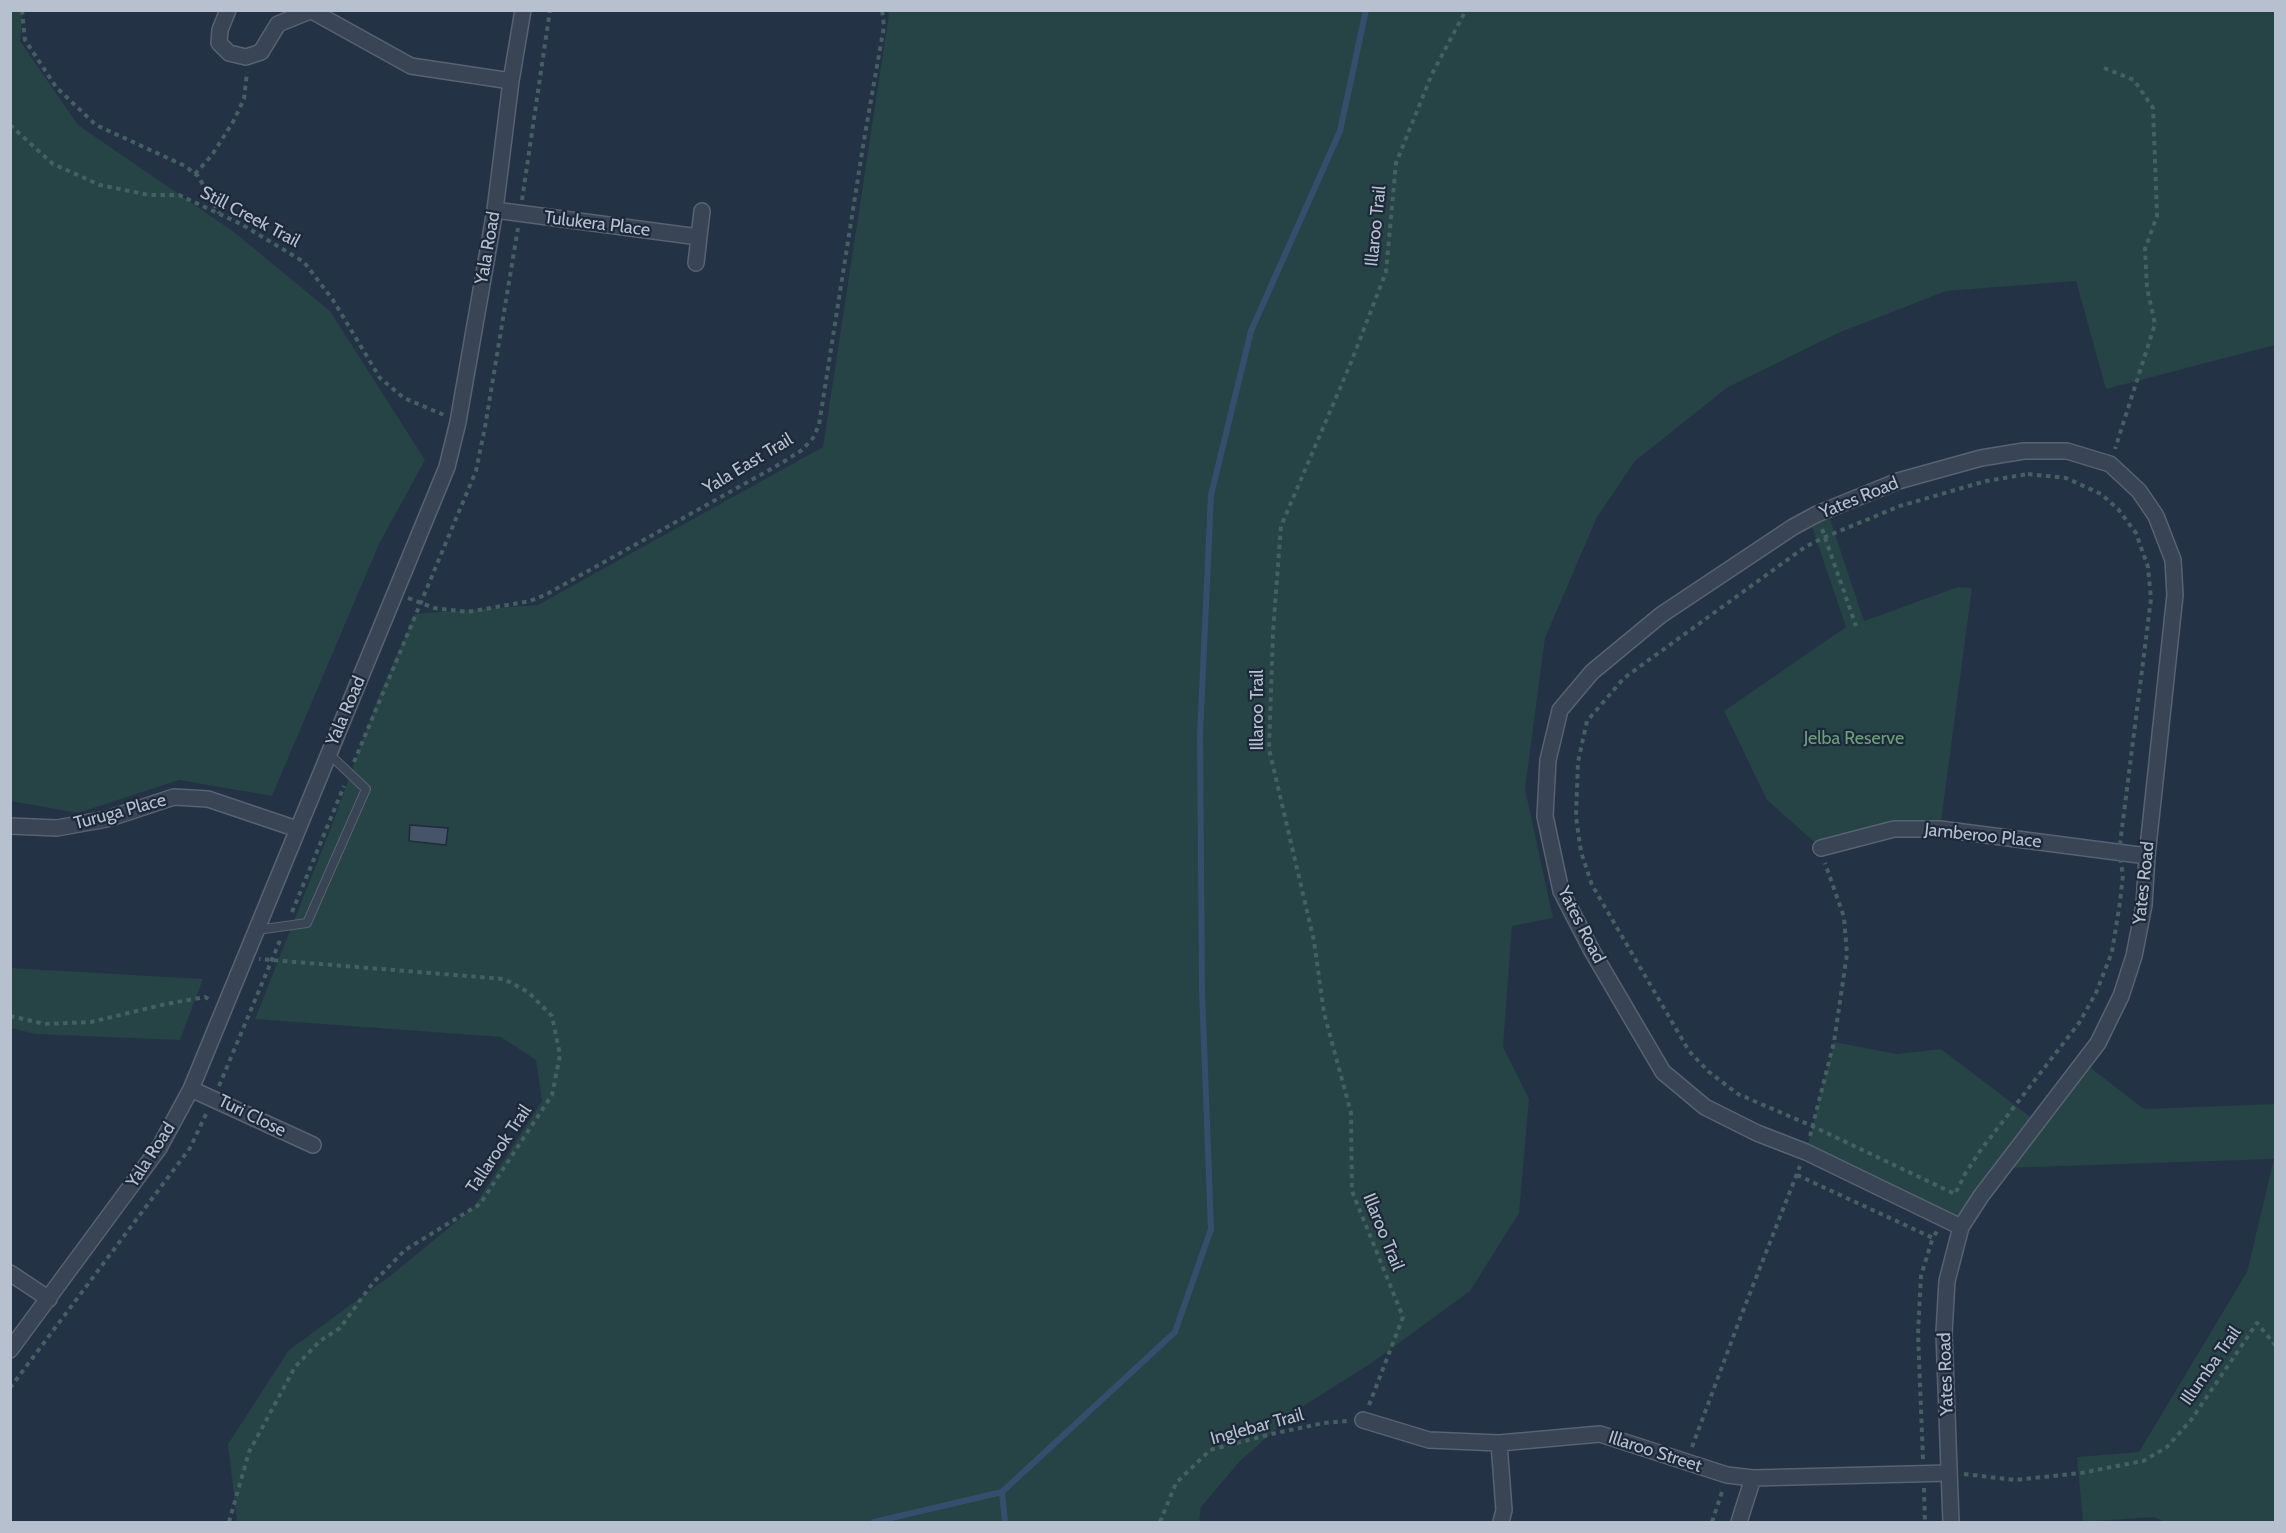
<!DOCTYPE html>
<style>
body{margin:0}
#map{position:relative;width:2286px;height:1533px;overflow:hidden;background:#243245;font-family:Cabin,sans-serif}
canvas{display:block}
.frame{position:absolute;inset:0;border:12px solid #b6c0ce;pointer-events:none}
</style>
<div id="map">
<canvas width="2286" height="1533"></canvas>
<div class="frame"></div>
</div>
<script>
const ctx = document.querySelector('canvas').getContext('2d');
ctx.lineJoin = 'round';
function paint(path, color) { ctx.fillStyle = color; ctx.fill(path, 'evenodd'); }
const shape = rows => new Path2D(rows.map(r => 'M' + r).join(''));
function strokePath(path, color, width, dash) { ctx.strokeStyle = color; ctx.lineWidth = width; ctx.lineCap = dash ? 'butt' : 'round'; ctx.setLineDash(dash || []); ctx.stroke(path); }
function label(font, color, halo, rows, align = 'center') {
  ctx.font = font + ' Cabin,sans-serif'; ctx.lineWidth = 4.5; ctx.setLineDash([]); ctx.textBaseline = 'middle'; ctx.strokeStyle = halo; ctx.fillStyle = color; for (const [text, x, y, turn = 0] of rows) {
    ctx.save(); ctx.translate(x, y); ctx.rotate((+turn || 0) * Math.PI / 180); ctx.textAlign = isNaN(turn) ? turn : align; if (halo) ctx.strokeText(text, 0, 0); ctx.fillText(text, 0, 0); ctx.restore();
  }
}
paint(shape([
 [10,11,23,11,20,41,78,125,234,232,330,311,425,460,379,544,272,796,179,780,78,813,11,801],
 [887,11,2275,11,2275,345,2106,389,2076,281,1946,291,1838,333,1728,387,1635,461,1597,517,1545,638,1525,789,1553,918,1512,926,1503,1047,1529,1099,1519,1213,1470,1291,1370,1364,1300,1408,1240,1461,1201,1507,1199,1522,237,1522,228,1444,289,1350,390,1276,473,1208,542,1101,536,1060,501,1037,255,1019,332,825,378,698,415,614,538,605,823,447,889,14],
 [1827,510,1864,621,1958,587,1972,588,1940,829,1821,848,1767,800,1724,711,1846,627,1809,518],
 [11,968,203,979,180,1040,35,1034,11,1028],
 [1834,1042,1897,1054,1941,1049,2037,1122,2083,1062,2144,1109,2275,1104,2275,1522,2165,1522,2154,1517,2083,1522,2077,1457,2139,1452,2247,1272,2274,1159,2002,1168,1961,1227,1806,1152]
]), '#264346');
strokePath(shape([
 [1002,1492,1005,1522],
 [874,1522,1002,1492,1175,1332,1211,1229,1202,991,1200,735,1211,495,1251,331,1340,131,1366,10]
]), '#364e6e', 6);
const building = shape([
 [410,825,448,828,446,845,409,841,410,825]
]);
paint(building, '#46546a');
strokePath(building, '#1f2b3c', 1.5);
const lane = shape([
 [257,930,307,923,366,789,329,754]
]);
const street = shape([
 [228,10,220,30,219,43,229,53,246,57,261,52,278,24,310,11],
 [310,10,411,66,511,81],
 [495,210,699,237],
 [696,263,702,211],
 [10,826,57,828,107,819,174,797,208,799,297,829],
 [1821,848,1894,829,1940,829,2147,856],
 [191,1089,313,1145],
 [10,1273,49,1299],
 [10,1350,159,1148,191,1089,447,467,458,422,495,210,511,81,523,10],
 [1363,1420,1429,1440,1499,1443,1600,1434,1727,1475,1753,1478,1949,1473],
 [1499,1443,1504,1510,1501,1522],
 [1739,1522,1753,1478],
 [1951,1522,1944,1333,1947,1281,1961,1227,1981,1196,2098,1043,2121,996,2134,956,2144,905,2147,856,2175,595,2173,560,2156,516,2139,491,2110,464,2067,451,2024,451,1981,458,1898,481,1817,514,1793,527,1661,615,1592,672,1560,710,1548,760,1545,816,1561,891,1592,951,1663,1072,1705,1107,1757,1133,1806,1152,1961,1227]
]);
strokePath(lane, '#576272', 10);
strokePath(street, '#576272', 18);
strokePath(shape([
 [22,10,25,40,56,87,96,125,185,166,198,176,219,213],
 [2104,68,2134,80,2153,108,2156,186,2157,216,2145,249,2147,288,2155,324,2115,449],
 [10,125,53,164,100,185,149,195,179,195,241,224,304,262,333,300,380,378,404,398,444,415],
 [195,174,212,155,233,122,244,99,247,72],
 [522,200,550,10],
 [2028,474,2066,478,2101,494,2118,509,2136,533,2148,567,2151,599,2119,852,2123,875,2120,902,2112,952,2096,993,2079,1023,1980,1151,1965,1174,1955,1194,1812,1126,1738,1094,1709,1072,1689,1051,1592,885,1581,852,1576,817,1578,762,1587,721,1624,678,1805,547,1825,537,1900,506,1986,481,2028,474],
 [1822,529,1856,626],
 [408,598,434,608,468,612,530,601,545,595,780,464,802,450,813,438,819,425,864,140,884,26,882,10],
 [354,762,476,471,485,427,518,228],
 [292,912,344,786],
 [10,1016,45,1024,91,1022,166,1004,205,997,212,1001],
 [219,1086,281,938],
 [1810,1136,1834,1042,1847,954,1844,917,1825,863],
 [1797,1175,1933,1238,1937,1231],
 [10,1388,190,1148,207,1112],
 [1369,1405,1403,1317,1352,1191,1351,1113,1324,1013,1314,941,1269,749,1273,632,1281,526,1350,365,1386,272,1396,163,1432,74,1466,10],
 [1692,1447,1741,1316,1800,1166],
 [1923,1459,1918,1334,1921,1276,1932,1240],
 [1964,1474,2015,1480,2081,1473,2143,1461,2167,1447,2191,1420,2257,1323,2276,1346],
 [1924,1488,1925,1522],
 [229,1522,249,1452,295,1367,320,1341,340,1328,372,1284,405,1250,480,1204,552,1095,560,1055,552,1016,528,992,504,979,259,959],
 [1160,1522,1176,1483,1210,1450,1276,1433,1324,1423,1347,1421],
 [1712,1522,1723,1489]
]), '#455f62', 4, [4.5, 4.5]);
strokePath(lane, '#394455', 8);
strokePath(street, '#394455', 15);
label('18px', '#b6c0ce', '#1d293a', [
 ["Still Creek Trail",250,217,28],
 ["Tulukera Place",597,224,7],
 ["Illaroo Trail",1376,226,-84],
 ["Yala Road",488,248,-80],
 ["Yala East Trail",748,464,-31],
 ["Yates Road",1859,498,-22],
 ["Illaroo Trail",1258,710,-90],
 ["Yala Road",346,711,-67],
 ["Turuga Place",120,812,-15],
 ["Jamberoo Place",1983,836,6],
 ["Yates Road",2144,883,-84],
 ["Yates Road",1581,925,63],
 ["Turi Close",252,1116,26],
 ["Tallarook Trail",499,1149,-56],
 ["Yala Road",151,1155,-57],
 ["Illaroo Trail",1383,1232,68],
 ["Illumba Trail",2211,1366,-55],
 ["Yates Road",1946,1374,-92],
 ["Inglebar Trail",1257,1427,-15],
 ["Illaroo Street",1655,1452,18]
]);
label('18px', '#6ba177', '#1d293a', [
 ["Jelba Reserve",1854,739]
]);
</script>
